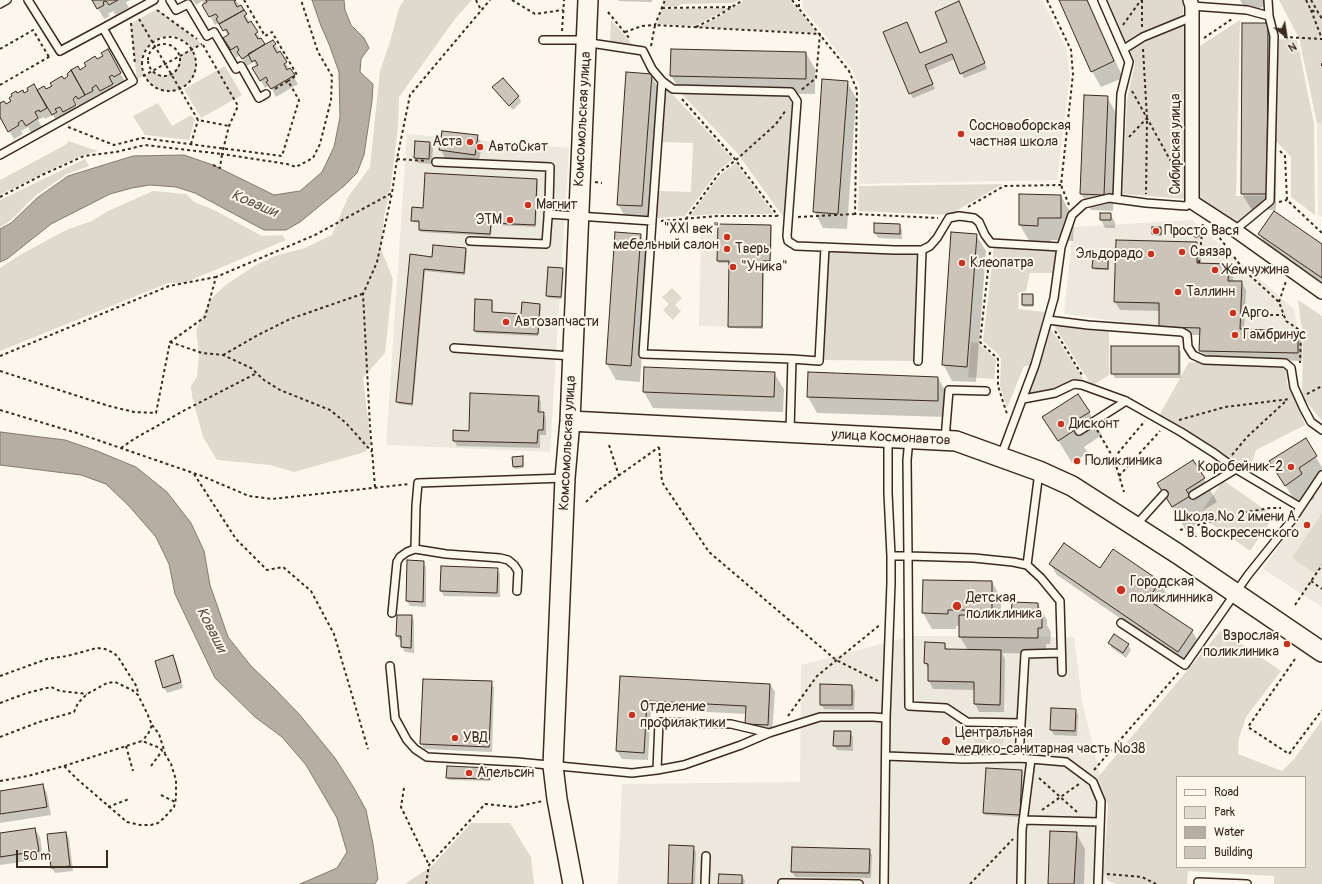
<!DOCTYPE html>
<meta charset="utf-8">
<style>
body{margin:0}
#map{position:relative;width:1322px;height:884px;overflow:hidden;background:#fbf7ec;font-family:Pangolin,sans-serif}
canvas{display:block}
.legend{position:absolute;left:1176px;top:776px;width:130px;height:92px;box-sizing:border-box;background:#fbf7ec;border:1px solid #aea59a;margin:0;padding:5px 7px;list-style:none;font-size:12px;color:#3b2a1e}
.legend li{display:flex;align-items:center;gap:8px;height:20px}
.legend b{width:20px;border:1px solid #aea59a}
.north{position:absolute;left:1266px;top:16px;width:40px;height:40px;-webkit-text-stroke:3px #fbf7ec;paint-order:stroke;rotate:150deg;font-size:11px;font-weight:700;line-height:16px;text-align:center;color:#3b2a1e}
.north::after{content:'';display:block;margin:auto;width:14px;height:18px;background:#3b2a1e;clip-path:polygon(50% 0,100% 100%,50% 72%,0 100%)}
.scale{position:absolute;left:16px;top:850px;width:92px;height:18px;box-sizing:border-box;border:2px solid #3b2a1e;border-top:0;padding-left:5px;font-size:12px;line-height:14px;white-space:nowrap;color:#3b2a1e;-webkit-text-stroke:3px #fbf7ec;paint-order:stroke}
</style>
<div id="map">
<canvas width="1322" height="884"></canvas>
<ul class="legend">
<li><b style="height:5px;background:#fbf7ec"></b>Road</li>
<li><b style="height:11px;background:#dfd9ce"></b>Park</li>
<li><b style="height:11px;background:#b6aea2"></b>Water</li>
<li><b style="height:11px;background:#ccc4b9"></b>Building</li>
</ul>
<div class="north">N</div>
<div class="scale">50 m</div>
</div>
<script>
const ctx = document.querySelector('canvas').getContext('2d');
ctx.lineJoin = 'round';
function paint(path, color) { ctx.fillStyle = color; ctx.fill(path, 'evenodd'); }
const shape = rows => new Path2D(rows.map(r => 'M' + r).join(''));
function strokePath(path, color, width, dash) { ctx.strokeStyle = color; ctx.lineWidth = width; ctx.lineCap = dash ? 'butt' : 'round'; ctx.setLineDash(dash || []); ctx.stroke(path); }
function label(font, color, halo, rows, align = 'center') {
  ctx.font = font + ' Pangolin,sans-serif'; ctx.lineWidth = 4; ctx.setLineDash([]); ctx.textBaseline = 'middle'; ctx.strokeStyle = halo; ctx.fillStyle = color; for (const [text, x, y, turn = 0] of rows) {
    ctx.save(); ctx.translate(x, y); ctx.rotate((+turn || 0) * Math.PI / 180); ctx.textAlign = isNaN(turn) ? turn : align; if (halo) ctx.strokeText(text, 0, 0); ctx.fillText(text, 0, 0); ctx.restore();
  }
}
paint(shape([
 [803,0,1042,0,1067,50,1070,76,1057,180,859,184,860,87,852,69,802,7],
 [1317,123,1322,124,1322,217,1318,215],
 [407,134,569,148,550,452,386,445],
 [1192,220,1294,309,1298,331,1298,353,1199,351,1199,328,1159,327,1064,314,1073,227],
 [701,224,771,225,770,261,763,261,762,327,699,326],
 [1322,482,1322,607,1263,569],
 [911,636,1074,637,1082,701,1106,800,1105,884,618,884,622,784,800,782,801,665]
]), '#ede8dd');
paint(shape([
 [404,0,472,0,455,19,399,97,398,126,391,185,384,217,381,249,393,279,385,353,363,378,371,444,365,452,294,472,270,465,217,460,203,437,192,396,191,386,197,377,199,355,196,330,210,300,224,286,254,266,275,256,305,248,332,235,348,197,370,167,380,71,390,42,399,8],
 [666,0,740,0,733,3,680,4,679,6,663,7],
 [745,0,790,0,817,33,699,27,717,18],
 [1108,0,1183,0,1188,199,1122,194,1127,100,1135,63],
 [1279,0,1322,0,1322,124,1317,123,1299,38],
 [729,8,715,16,694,26,657,24,662,9],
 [157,9,202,44,192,49,196,59,196,68,194,76,188,84,180,89,171,91,160,90,153,86,144,76,137,79,130,24],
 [165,36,173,36,181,39,188,44,192,49,179,56,179,64,174,72,164,76,158,75,153,71,144,76,142,70,141,61,144,52,152,42,157,39],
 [611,20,634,46,610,43],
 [1240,20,1236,196,1267,196,1266,201,1235,226,1194,200,1195,49],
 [1278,39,1297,40,1314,124,1315,215,1291,197,1291,157,1276,141],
 [225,66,242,95,201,118,184,89],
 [664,85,733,159,718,171,685,216,655,218,658,191,691,192,693,143,661,142],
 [682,94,789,96,793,103,785,219,737,153],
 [158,103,172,126,191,115,195,120,189,140,145,135,133,116],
 [68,141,98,151,83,155,42,174,0,195,0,180,67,144],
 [85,159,89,166,67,174,35,196,10,221,0,227,0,200],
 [736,163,774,214,716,214,690,216,721,174],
 [1003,184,949,215,858,211,859,186],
 [153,191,186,194,194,202,214,210,262,236,282,235,286,240,184,283,168,283,0,351,0,268,20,255,66,230,92,221,108,211],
 [994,247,1058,250,1055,273,1030,273,1026,291,1018,293,1019,301,1018,309,1045,312,1030,366,1024,366,1007,408,1000,386,1001,359,998,354,983,341],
 [827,250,919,252,915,361,822,360],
 [672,288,682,298,675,305,681,311,673,320,663,310,669,304,662,297],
 [1298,300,1322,316,1322,421,1302,396,1303,331,1301,324],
 [1053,324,1109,329,1109,375,1092,386],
 [1049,326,1087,385,1026,396],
 [971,342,978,343,996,360,994,379,968,377],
 [1189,362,1286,368,1287,384,1295,399,1305,425,1256,450,1249,472,1159,416],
 [1223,480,1274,516,1250,551,1199,515],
 [1322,513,1322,565,1316,574,1292,558],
 [1221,630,1281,671,1246,717,1239,738,1238,754,1282,771,1294,759,1322,720,1322,884,1274,884,1274,876,1188,871,1187,884,1116,884,1107,880,1104,871,1108,805,1098,777],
 [1177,777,1305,777,1305,867,1177,867],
 [975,729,1005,731,1001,753,973,752],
 [471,823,510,823,531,857,534,884,405,884,432,866]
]), '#dfd9ce');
const water = shape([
 [312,0,344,0,345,10,351,25,364,38,369,48,361,59,360,72,373,84,372,101,364,155,357,173,344,186,300,222,286,230,264,230,195,193,176,187,150,185,132,188,110,194,51,224,7,259,0,262,0,229,11,223,37,198,68,176,133,156,184,155,213,165,274,195,300,191,322,172,334,147,340,117,339,72,329,44,321,26,312,0],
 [0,432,65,440,97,451,136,467,167,492,191,523,204,551,210,585,228,637,251,666,272,686,299,714,335,758,354,788,366,810,373,844,378,879,375,884,300,884,337,868,347,852,337,818,306,765,282,737,255,717,215,678,175,594,169,564,156,537,129,506,106,484,81,475,0,465,0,432]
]);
paint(water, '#b6aea2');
strokePath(water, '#85796d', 1);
paint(shape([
 [93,0,131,0,126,2,129,8,116,15,113,11,108,14,110,16,104,19],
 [193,0,236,0,265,46,273,41,298,84,276,97,270,85,265,88,254,68,257,67,254,62,247,66,240,55,236,58,224,38,228,36,219,22,215,25,202,1,196,5],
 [618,0,652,0,652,2,619,1],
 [1060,0,1088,0,1123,78,1101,87,1092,71],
 [1240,0,1267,0,1269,4,1248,13],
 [961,8,987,69,964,78,955,59,927,71,935,89,913,98,910,93,920,54,949,42],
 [1267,24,1277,40,1276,210,1252,210,1242,194],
 [107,51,125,81,119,85,118,83,113,86,116,92,105,98,101,93,95,96,97,99,83,106,82,104,78,106,71,94,69,95,80,113,69,120,65,114,59,118,61,120,57,123,53,115,45,119,44,117,38,120,42,127,31,133,28,127,21,131,23,134,14,139,2,119,0,120,0,105,5,106,13,102,17,95,45,90,104,56],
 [806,53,815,69,815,94,681,92,671,76],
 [651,75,660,91,651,222,627,220,618,204],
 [503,79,519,97,521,102,513,110,497,92],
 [847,82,856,98,847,229,823,228,814,211],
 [1107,97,1116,113,1113,211,1091,210,1081,194],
 [443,132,477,136,482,144,479,162,445,158,441,150],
 [430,143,433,148,432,164,418,163,415,158],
 [537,180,538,182,536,227,492,225,491,236,421,232,420,230,420,223,413,222,412,220,424,209],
 [1061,196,1074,219,1073,241,1051,240,1050,248,1033,248,1020,225],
 [1101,214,1110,214,1115,222,1115,228,1105,228,1101,220],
 [875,224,899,225,902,230,902,239,878,238,875,233],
 [771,226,772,228,771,263,764,263,763,329,730,328,729,326,730,263,719,263,718,261],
 [1161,228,1162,231,1162,236,1154,236,1153,234],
 [1197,230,1201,236,1197,239,1195,238,1193,234,1194,231],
 [616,233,640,235,649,251,640,382,616,380,607,364],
 [1259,234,1322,245,1322,287,1269,250],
 [976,235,986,251,976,382,952,381,943,364],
 [1197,243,1201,251,1201,265,1228,265,1233,273,1233,282,1241,282,1246,290,1244,330,1298,332,1302,340,1302,361,1205,358,1200,350,1200,335,1164,335,1160,327,1160,311,1120,310,1115,302],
 [466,249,467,251,465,275,425,271,413,406,399,404,397,402,411,256,433,258],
 [1108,260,1109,263,1109,270,1095,270,1093,268],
 [549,268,562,269,564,271,562,299,549,298,547,296],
 [1033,295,1034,297,1034,307,1024,307,1023,305],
 [492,301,493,303,492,313,522,315,539,305,541,307,538,336,476,333,475,330],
 [1178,347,1181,352,1181,378,1115,378,1112,373],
 [774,373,784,389,783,412,653,408,644,392],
 [938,378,947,394,946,417,817,413,808,397],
 [538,397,541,402,541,413,543,413,546,418,546,435,540,435,540,448,457,446,454,440],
 [1089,412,1102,435,1084,447,1088,453,1072,463,1044,417],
 [1305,440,1322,467,1322,485,1311,492,1315,498,1299,508,1271,462],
 [522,457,524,468,515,469,514,466],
 [1204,479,1217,502,1199,513,1202,520,1186,530,1158,484],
 [1114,550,1160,582,1166,593,1157,607,1192,631,1198,641,1184,662,1057,575,1050,564,1101,569],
 [408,561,423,562,426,567,426,607,410,606,407,601],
 [497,569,500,574,500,597,444,596,441,591],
 [992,582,1001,598,1001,617,1012,617,1038,604,1047,620,1047,625,1051,632,1050,644,1046,644,1046,654,1002,653,1005,659,1004,712,979,712,975,704,975,690,933,689,929,681,929,670,925,663,944,644,948,650,968,650,960,637,960,626,956,626,956,629,932,629,923,613],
 [412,616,414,621,414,653,405,652,402,647,402,641,400,641,397,636],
 [1109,643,1128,645,1131,650,1126,658,1112,648],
 [173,656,176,661,183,688,167,693,164,688],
 [621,677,770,684,775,692,772,733,751,732,746,724,747,714,651,709,648,760,622,759,617,751],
 [491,682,494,688,492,752,424,749,422,744],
 [852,686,855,691,854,710,824,709,821,704],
 [1075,710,1078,715,1077,736,1054,735,1051,730],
 [850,732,853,737,853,751,837,750,834,745],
 [490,769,492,771,491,781,449,780,447,777],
 [1022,771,1023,773,1020,817,985,815,984,813],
 [43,785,47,793,51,815,0,823,0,792],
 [35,829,40,837,43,859,0,865,0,834],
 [66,833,69,838,73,871,55,873,52,868],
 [1076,833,1085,849,1084,884,1049,884],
 [693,847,696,852,695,884,669,884],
 [869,850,872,855,871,878,795,877,792,872],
 [742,876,745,881,744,884,719,884]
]), '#0003');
const building = shape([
 [92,0,118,0,109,5,106,1,103,2,104,5,97,9,92,0],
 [206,0,236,0,234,1,237,7,241,5,244,10,219,24,216,19,218,17,216,14,209,17,202,5,207,2,206,0],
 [1059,0,1087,0,1114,61,1091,72,1059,0],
 [959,1,985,63,960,74,952,54,925,65,933,84,909,94,883,32,907,22,920,53,947,42,935,12,959,1],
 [244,10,247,14,244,16,248,23,251,21,258,32,255,34,258,39,261,38,265,44,242,59,237,52,239,50,237,46,231,50,223,38,229,34,226,29,223,31,219,24,244,10],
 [1242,23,1268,23,1267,194,1241,194,1242,23],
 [273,40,276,44,273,46,277,53,280,51,287,62,284,64,287,70,290,68,295,75,271,89,266,82,268,81,266,77,260,81,252,68,258,65,255,60,252,62,248,54,273,40],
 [108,49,121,73,114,77,112,75,109,77,113,84,100,91,96,85,92,88,93,91,85,95,71,70,78,66,80,70,86,66,84,63,95,56,97,59,103,56,101,53,108,49],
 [671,49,806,52,806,79,670,76,671,49],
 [71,70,85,95,78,99,76,96,73,99,76,105,63,112,60,107,55,109,57,112,52,115,37,90,44,86,46,89,52,86,50,83,62,76,64,79,68,76,67,74,71,70],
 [626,72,652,74,642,206,617,205,626,72],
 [503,78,519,96,509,106,492,87,503,78],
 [822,79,848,81,838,214,813,212,822,79],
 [34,84,47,108,40,112,39,110,35,112,38,118,26,126,22,120,18,123,19,125,8,132,0,117,0,103,4,101,6,104,11,101,9,98,12,96,11,94,16,91,17,93,23,90,24,93,28,91,27,88,34,84],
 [1084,95,1108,96,1104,195,1080,194,1084,95],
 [442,131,478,135,475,155,439,150,442,131],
 [415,141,430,142,429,159,414,158,415,141],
 [425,173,537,179,535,225,491,223,490,234,419,230,419,221,411,221,412,207,423,208,425,173],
 [1019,194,1061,195,1061,218,1038,218,1038,226,1019,225,1019,194],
 [1274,211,1322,244,1322,278,1258,234,1274,211],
 [1100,213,1111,213,1111,220,1100,220,1100,213],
 [874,223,900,224,900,234,874,233,874,223],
 [718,224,771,225,770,261,763,261,762,327,728,327,729,261,717,261,718,224],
 [1152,227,1161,227,1161,234,1152,234,1152,227],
 '1192 233a4 4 0 1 1 8 0a4 4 0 1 1-8 0Z',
 [615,232,641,234,631,366,606,364,615,232],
 [951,232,977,234,967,367,942,365,951,232],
 [1116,240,1197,242,1197,263,1229,264,1228,281,1242,281,1240,329,1298,331,1298,353,1199,351,1200,328,1159,327,1159,303,1114,302,1116,240],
 [433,245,466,248,464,273,424,269,412,404,396,402,410,254,432,257,433,245],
 [1093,259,1108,259,1108,269,1092,268,1093,259],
 [548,267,563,268,561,297,546,296,548,267],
 [1022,294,1033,294,1033,305,1022,305,1022,294],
 [475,299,492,300,492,312,521,314,522,302,540,304,538,334,474,331,475,299],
 [1111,346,1179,346,1179,374,1111,374,1111,346],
 [644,367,775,372,774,397,643,392,644,367],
 [808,372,938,377,938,401,807,397,808,372],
 [470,393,539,396,538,412,544,412,543,430,538,430,537,443,453,441,453,430,469,431,470,393],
 [1078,394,1090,412,1071,423,1075,430,1058,441,1042,417,1078,394],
 [1306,438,1317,456,1299,468,1302,474,1285,486,1269,461,1306,438],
 [523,456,523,466,513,467,512,457,523,456],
 [1193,460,1205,478,1186,490,1190,496,1172,507,1157,483,1193,460],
 [1064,543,1100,568,1113,549,1160,581,1148,600,1193,630,1178,652,1049,564,1064,543],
 [407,560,424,561,423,602,406,601,407,560],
 [441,566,498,568,497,593,440,591,441,566],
 [923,580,992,581,992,616,1011,616,1012,602,1038,603,1038,615,1042,615,1042,628,1038,628,1038,638,959,637,959,615,966,615,966,610,948,610,948,614,922,613,923,580],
 [397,615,412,615,411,648,401,647,401,636,396,636,397,615],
 [1114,634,1129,644,1123,653,1108,643,1114,634],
 [925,642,945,643,945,649,1001,650,1000,705,974,704,974,682,928,681,928,664,924,663,925,642],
 [173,655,181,682,163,688,155,661,173,655],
 [620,676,770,684,768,725,745,724,746,706,647,701,644,753,616,751,620,676],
 [423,679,492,681,489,747,420,744,423,679],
 [820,684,852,685,852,705,820,705,820,684],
 [1051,708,1076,709,1075,731,1050,730,1051,708],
 [834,731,851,731,850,746,833,746,834,731],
 [447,766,491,768,490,779,446,778,447,766],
 [986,768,1022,770,1020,815,983,813,986,768],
 [43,784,47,807,0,814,0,791,43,784],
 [35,828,39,851,0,857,0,833,35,828],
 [1050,831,1077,832,1074,884,1048,884,1050,831],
 [66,832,70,866,51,868,47,834,66,832],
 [669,845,694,846,692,884,668,884,669,845],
 [792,847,870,849,869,873,791,872,792,847],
 [719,874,742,875,742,884,718,884,719,874]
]);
paint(building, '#ccc4b9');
strokePath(building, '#3b2a1e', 1);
const lane = shape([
 [170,0,176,10,188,4,207,36,214,32,236,69,241,66,259,98,266,94],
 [1102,0,1129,62,1121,94,1117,199],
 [1268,0,1269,16],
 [0,4,7,0],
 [1192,6,1247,10,1269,16,1274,36,1270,201,1235,230],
 [103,28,154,0],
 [543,40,577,40,597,44,643,51,652,69,662,81,673,89,791,92,797,101,787,236,788,241,796,246,895,250,922,250,930,246,937,238,949,218,959,216,974,218,979,222,985,235,991,243,1061,247],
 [1124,49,1143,37,1192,17],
 [0,155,133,81,103,28,60,51,28,0],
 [436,162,550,167,549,204,546,244,470,241],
 [548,214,652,221,662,81],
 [652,221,643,354,792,359],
 [1048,320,1088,325,1182,332,1187,335,1188,347,1193,355,1204,360,1285,363,1291,368,1294,387,1304,409,1311,422,1322,430],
 [454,348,572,356],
 [918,361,922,250],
 [1023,399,1055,393,1074,384,1082,385,1126,401,1181,432,1214,453,1236,469,1300,507],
 [790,431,792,359,819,361,825,247],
 [1079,431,1126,401],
 [909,439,907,460,908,556,974,558,1013,562,1027,565,1041,578,1060,601,1062,672],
 [945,439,949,390,986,391],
 [1001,456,1035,365,1054,298,1061,247,1072,215,1084,204,1109,198,1146,203,1186,206,1192,202],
 [1193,495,1236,469],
 [1136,525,1164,494],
 [415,549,416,506,418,483,565,478],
 [891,556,908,556,909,706,946,708,967,722,1021,723],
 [1027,565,1039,472],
 [392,613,397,562,400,557,407,552,415,549,446,554,500,558,508,560,514,565,518,571,517,591],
 [1121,623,1185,665,1248,575,1292,520,1322,475],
 [390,666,395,718,407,740,415,749,427,757,517,762,632,773,657,770,684,765,741,745,769,733,820,717,873,717,886,718],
 [886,756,964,759,1019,758,1066,762,1093,782,1101,801,1098,884],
 [1019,758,1025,654,1060,653],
 [657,770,659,722,731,724,769,733],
 [1023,820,1100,822],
 [705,884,706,856],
 [782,884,782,883,859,884],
 [884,884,886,718,891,583,891,556,888,493,888,438],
 [1021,884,1022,830,1031,759],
 [1198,884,1198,882,1247,884]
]);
const street = shape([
 [1190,0,1192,6,1192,202,1235,230,1322,292]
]);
const secondary = shape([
 [570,421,956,441,1039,471,1072,486,1178,554,1322,652],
 [573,884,557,799,553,766,565,478,570,421,588,0]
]);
strokePath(lane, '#3b2a1e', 10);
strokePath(street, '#3b2a1e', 16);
strokePath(secondary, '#3b2a1e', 22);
strokePath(shape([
 [244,0,265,36,272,32,297,75,288,81],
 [476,0,481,10],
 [512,0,535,14,563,10],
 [792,0,849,71,857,90,855,214,938,218],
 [1047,0,1071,50,1073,74,1061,185,1069,205],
 [1142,0,1142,28],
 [1306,0,1311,10,1318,13],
 [1311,0,1322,19],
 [799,7,799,0],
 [662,8,732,7],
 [157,10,197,39],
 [1311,10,1322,39],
 [608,12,630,39],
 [139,19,198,120,229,126],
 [131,23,135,64],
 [1123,25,1141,0],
 [696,27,716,17,743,0],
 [562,31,564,0],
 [625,32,642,26,655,25,665,0],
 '142 64a27 27 0 1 1 54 0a27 27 0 1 1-54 0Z',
 [1284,37,1322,39],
 [1204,38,1232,19],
 '148 60a16 16 0 1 1 32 0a16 16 0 1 1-32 0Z',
 [203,45,238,106,229,126,222,154,287,164,296,167,313,158,320,144,331,100,332,76,318,52,301,0],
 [651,46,655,25,820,34,816,78,800,91],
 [0,49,33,30,49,57],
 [1143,49,1147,118,1146,194],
 [1322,63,1322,67],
 [143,76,202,44],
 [0,85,52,55],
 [1132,91,1179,176],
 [682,99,734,158,778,216],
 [68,127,114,145,142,138,282,156,299,100,288,81,273,90],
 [1129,137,1147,118],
 [191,144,198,120],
 [1280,151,1285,156,1287,200,1322,233],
 [397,159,427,161],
 [595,182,602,183],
 [0,197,42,175,84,156,116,152,145,145,222,154,220,168,213,165],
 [1279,202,1287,200],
 [968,207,1004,186,1061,185],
 [798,217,855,214],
 [686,219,720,172,736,160,776,124,786,110],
 [661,221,717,216,778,216],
 [1216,233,1244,270,1279,302,1286,321,1301,331,1300,363],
 [990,252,980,342,998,359,998,386,1007,414],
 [1199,263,1203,223],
 [1279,302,1286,281],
 [1240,315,1283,315],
 [1055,331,1082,375],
 [170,342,202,353,223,355,251,368,264,380,280,390,330,410,346,423,372,452],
 [223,355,258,335,290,319,362,294],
 [0,356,169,286,216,277],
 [0,371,109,406,134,412,156,413,170,342,205,317,216,277,315,235,392,193],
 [1307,394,1322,386],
 [0,410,77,433,202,476,249,496,272,499,409,484],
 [1179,420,1225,407,1290,399],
 [1097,430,1114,459,1124,492],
 [609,445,619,476],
 [659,447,662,482,709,552,836,660,878,681],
 [121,448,134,439,185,410,257,373],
 [1232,455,1247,437,1287,400],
 [1114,458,1133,435,1145,421],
 [194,474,236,539,267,570,283,567,311,591,334,634,368,749],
 [1119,476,1160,431],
 [375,487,370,426,363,294,377,262,392,193,397,159,410,95,490,0],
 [586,502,597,491,659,447],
 [1180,530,1241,513,1270,508,1281,508],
 [1311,581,1322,589],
 [1295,605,1322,565],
 [1295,659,1248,727,1289,754,1322,710],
 [0,676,47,659,67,656,97,648,105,649,114,653,118,657,137,687,138,695],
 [0,703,27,693,51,687,60,691,87,694],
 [788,716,817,676,881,624],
 [152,725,159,734,165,753],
 [0,737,39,722,74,712,78,703,87,694,107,683,115,682,132,690,138,695,147,713,152,725,148,734,142,741],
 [126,746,133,771],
 [151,766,162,751],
 [1094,770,1179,672],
 [1039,778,1077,812],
 [0,781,28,776,64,766,77,779,127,822,140,825,151,825,158,823,164,818,174,807,176,798,176,780,171,764,165,754,160,748,142,741,64,766],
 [404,788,401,807,429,865],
 [161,795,175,802],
 [108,807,129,799],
 [1042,810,1079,784],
 [1107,874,1142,877,1156,884],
 [426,884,429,865,485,804,515,807,543,801],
 [970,884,1013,839]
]), '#3b2a1e', 2, [3, 3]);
strokePath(lane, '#fbf7ec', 7);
strokePath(street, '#fbf7ec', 13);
strokePath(secondary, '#fbf7ec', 19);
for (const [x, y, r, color] of [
 [961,134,4,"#c8321e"],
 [470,142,4,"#c8321e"],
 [480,147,4,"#c8321e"],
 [528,205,4,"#c8321e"],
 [510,220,4,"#c8321e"],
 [1156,231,4,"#c8321e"],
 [727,237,4,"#c8321e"],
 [727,249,4,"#c8321e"],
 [1182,252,4,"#c8321e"],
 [1151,254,4,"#c8321e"],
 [962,263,4,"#c8321e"],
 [733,267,4,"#c8321e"],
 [1215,270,4,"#c8321e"],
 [1178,292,4,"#c8321e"],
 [1233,313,4,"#c8321e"],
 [506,322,4,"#c8321e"],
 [1235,335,4,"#c8321e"],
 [1061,424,4,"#c8321e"],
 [1077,461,4,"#c8321e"],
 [1291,467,4,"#c8321e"],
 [1307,525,4,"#c8321e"],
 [1121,590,5,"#c8321e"],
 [957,606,5,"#c8321e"],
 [1287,644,4,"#c8321e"],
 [632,715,4,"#c8321e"],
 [455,738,4,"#c8321e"],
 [946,741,5,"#c8321e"],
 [469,773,4,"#c8321e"]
]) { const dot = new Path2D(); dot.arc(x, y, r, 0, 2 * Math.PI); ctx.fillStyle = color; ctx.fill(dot); strokePath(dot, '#fbf7ec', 1.5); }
label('14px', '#3b2a1e', '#fbf7ec', [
 ["Комсомольская улица",583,119,-87],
 ["Сибирская улица",1176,144,-90],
 ["улица Космонавтов",891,438,3],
 ["Комсомольская улица",568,443,-87]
]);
label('14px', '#3b2a1e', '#fbf7ec', [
 ["Сосновоборская",969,126],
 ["частная школа",969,142],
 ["Аста",462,142,"right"],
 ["АвтоСкат",488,147],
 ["Магнит",536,205],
 ["ЭТМ",502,220,"right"],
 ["\"XXI век\"",719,229,"right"],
 ["мебельный салон",719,245,"right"],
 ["Просто Вася",1164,231],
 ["Тверь",735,249],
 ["Связар",1190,252],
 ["Эльдорадо",1143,254,"right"],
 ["Клеопатра",970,263],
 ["\"Уника\"",741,267],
 ["Жемчужина",1223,270],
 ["Таллинн",1186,292],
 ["Арго",1241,313],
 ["Автозапчасти",514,322],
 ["Гамбринус",1243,335],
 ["Дисконт",1069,424],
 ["Поликлиника",1085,461],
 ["Коробейник-2",1283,467,"right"],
 ["Школа № 2 имени А.",1299,517,"right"],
 ["В. Воскресенского",1299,533,"right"],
 ["Городская",1130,582],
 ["поликлинника",1130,598],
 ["Детская",966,598],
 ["поликлиника",966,614],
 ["Взрослая",1279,636,"right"],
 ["поликлиника",1279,652,"right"],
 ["Отделение",640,707],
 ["профилактики",640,723],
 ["Центральная",955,733],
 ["медико-санитарная часть №38",955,749],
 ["УВД",463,738],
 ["Апельсин",477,773]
], 'left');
label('italic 15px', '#605246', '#fbf7ec', [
 ["Коваши",254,204,23],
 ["Коваши",211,630,63]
]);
</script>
